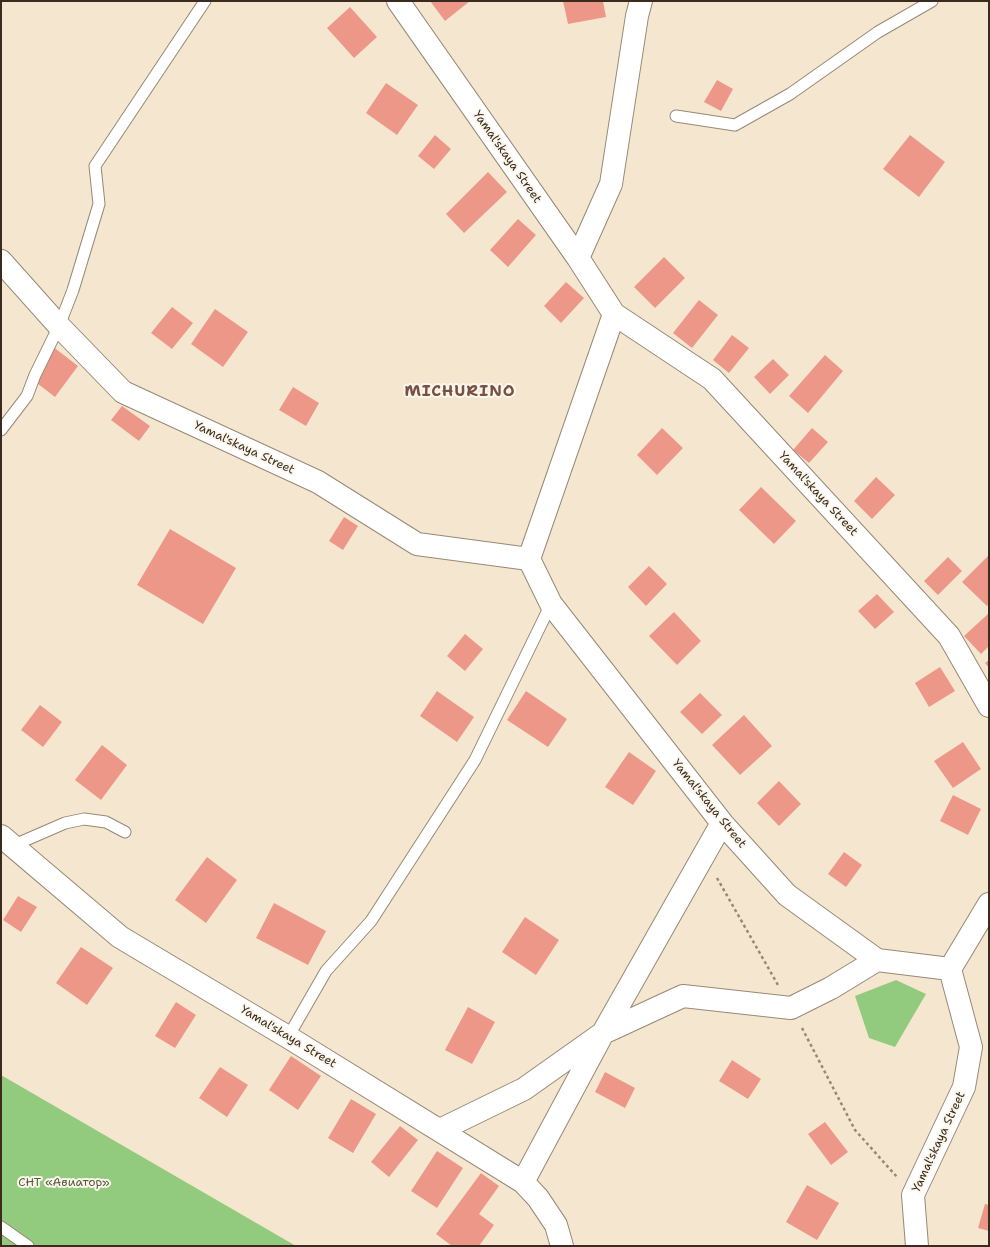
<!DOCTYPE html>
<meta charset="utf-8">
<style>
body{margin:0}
#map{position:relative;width:990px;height:1247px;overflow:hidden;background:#f5e7cf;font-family:"Shantell Sans",sans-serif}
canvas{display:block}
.frame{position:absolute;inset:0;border:2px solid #3b2a1e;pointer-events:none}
</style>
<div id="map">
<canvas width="990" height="1247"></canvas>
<div class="frame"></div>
</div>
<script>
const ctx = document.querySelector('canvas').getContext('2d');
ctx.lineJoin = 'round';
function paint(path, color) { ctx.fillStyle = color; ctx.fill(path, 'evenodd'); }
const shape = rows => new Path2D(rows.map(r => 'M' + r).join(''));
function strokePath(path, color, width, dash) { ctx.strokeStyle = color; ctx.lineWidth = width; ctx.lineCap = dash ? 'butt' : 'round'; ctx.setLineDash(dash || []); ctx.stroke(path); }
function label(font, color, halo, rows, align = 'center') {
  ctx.font = font + ' "Shantell Sans",sans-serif'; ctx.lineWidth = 4; ctx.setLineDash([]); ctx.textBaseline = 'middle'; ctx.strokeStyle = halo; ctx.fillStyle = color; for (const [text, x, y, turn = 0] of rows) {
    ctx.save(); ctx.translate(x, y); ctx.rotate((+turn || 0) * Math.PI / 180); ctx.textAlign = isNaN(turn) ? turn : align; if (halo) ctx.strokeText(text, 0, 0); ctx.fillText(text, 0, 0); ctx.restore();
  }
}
paint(shape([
 [896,980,926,994,895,1047,869,1038,855,996],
 [1,1075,296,1246,1,1246]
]), '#93cb7e');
paint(shape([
 [430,1,470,1,445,21],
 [563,1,603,1,606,17,568,24],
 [350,7,377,37,354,58,327,28],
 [717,80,733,89,721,111,704,102],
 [386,83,418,105,397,135,366,113],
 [435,135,451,149,434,169,418,156],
 [910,135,945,162,919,197,883,169],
 [488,172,507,192,464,233,446,214],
 [518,219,536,235,508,267,490,250],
 [664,257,685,278,655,308,634,287],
 [566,282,584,298,561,323,544,306],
 [699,300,718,315,692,348,673,333],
 [172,307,193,323,172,349,151,333],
 [215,309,248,332,223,367,191,344],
 [732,335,749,348,729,373,713,360],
 [52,346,78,366,55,397,29,377],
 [825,355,843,371,808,413,789,396],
 [773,359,789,375,770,394,754,377],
 [293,387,319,403,306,426,279,410],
 [122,406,150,426,139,441,111,420],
 [662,428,683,448,657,475,637,455],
 [812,428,828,442,809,463,793,450],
 [876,477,895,495,872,519,854,501],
 [761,487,796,521,774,544,739,510],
 [344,517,358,526,343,550,329,541],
 [170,529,236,568,203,624,137,585],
 [988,556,989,558,989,604,987,606,962,582],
 [948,557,962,571,938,595,924,581],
 [649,566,667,584,646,606,628,587],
 [877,594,894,612,875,629,858,611],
 [674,612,701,641,677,665,649,636],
 [989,613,989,646,981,654,964,636],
 [465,634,483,649,465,671,447,656],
 [989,660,989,668,985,663],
 [940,667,955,691,929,707,915,683],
 [437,691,474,717,457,742,420,716],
 [526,691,567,719,548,747,507,720],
 [700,693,722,715,702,734,680,712],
 [40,705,62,722,43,747,21,730],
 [744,715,772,746,740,775,712,745],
 [963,742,981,769,953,788,934,761],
 [102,745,127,765,101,800,75,780],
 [629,752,656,771,633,805,605,787],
 [779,781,801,804,779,826,757,803],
 [953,795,981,809,968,835,940,821],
 [844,852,862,865,846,887,828,874],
 [207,857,237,880,206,923,175,900],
 [18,896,37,907,21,932,3,920],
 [274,903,326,931,308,965,256,938],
 [525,917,559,940,536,975,502,952],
 [81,947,113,968,87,1005,56,983],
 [176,1002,196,1015,175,1048,155,1036],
 [468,1007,495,1022,472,1064,445,1050],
 [291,1056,321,1076,298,1110,269,1090],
 [732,1060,761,1079,748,1099,719,1081],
 [220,1067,248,1085,227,1117,199,1098],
 [605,1072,635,1088,625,1108,595,1092],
 [351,1099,376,1114,353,1153,328,1138],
 [825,1122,848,1152,831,1165,808,1134],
 [400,1126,418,1140,389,1177,371,1162],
 [437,1151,463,1168,437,1208,411,1191],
 [481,1173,499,1186,479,1214,494,1225,479,1246,452,1246,436,1234],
 [807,1185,839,1203,817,1240,786,1222],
 [985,1204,989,1205,989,1231,978,1228]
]), '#ed9789');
const service = shape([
 [676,116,735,125,790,94,878,32,932,1],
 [1,430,27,396,35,375,59,326,73,290,99,204,95,166,205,1],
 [12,846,65,823,84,819,106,822,125,832],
 [288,1037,326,971,371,921,475,760,551,604],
 [1,1227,28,1246]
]);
const minor = shape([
 [398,1,578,258,614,314,712,379,949,636,989,706],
 [578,258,611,184,637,16,641,1],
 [1,261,59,326,123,392,318,482,417,544,529,559,551,604,722,823,787,895,877,960,950,969,989,904],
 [529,559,614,314],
 [1,836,120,937,288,1037,523,1182,538,1198,556,1225,562,1246],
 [440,1130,524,1089,603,1033,683,996,791,1008,831,988,877,960],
 [523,1182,603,1033,722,823],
 [917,1246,913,1195,964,1087,971,1047,950,969]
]);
strokePath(service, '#988876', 13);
strokePath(minor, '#988876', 24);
strokePath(shape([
 [717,878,778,985],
 [802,1028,855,1130,897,1177]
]), '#988876', 2.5, [3, 3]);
strokePath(service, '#fff', 11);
strokePath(minor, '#fff', 22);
label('12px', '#3b2a1e', '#fbf7ec', [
 ["Yamal'skaya Street",507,157,55],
 ["Yamal'skaya Street",244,448,25],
 ["Yamal'skaya Street",818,494,47],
 ["Yamal'skaya Street",709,804,51],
 ["Yamal'skaya Street",288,1037,31],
 ["Yamal'skaya Street",939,1142,-65]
]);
label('12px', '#555a3b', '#fbf7ec', [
 ["СНТ «Авиатор»",64,1183]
]);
ctx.letterSpacing = '1px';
label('bold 16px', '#795043', '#fbf7ec', [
 ["MICHURINO",460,392]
]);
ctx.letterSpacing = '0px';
</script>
